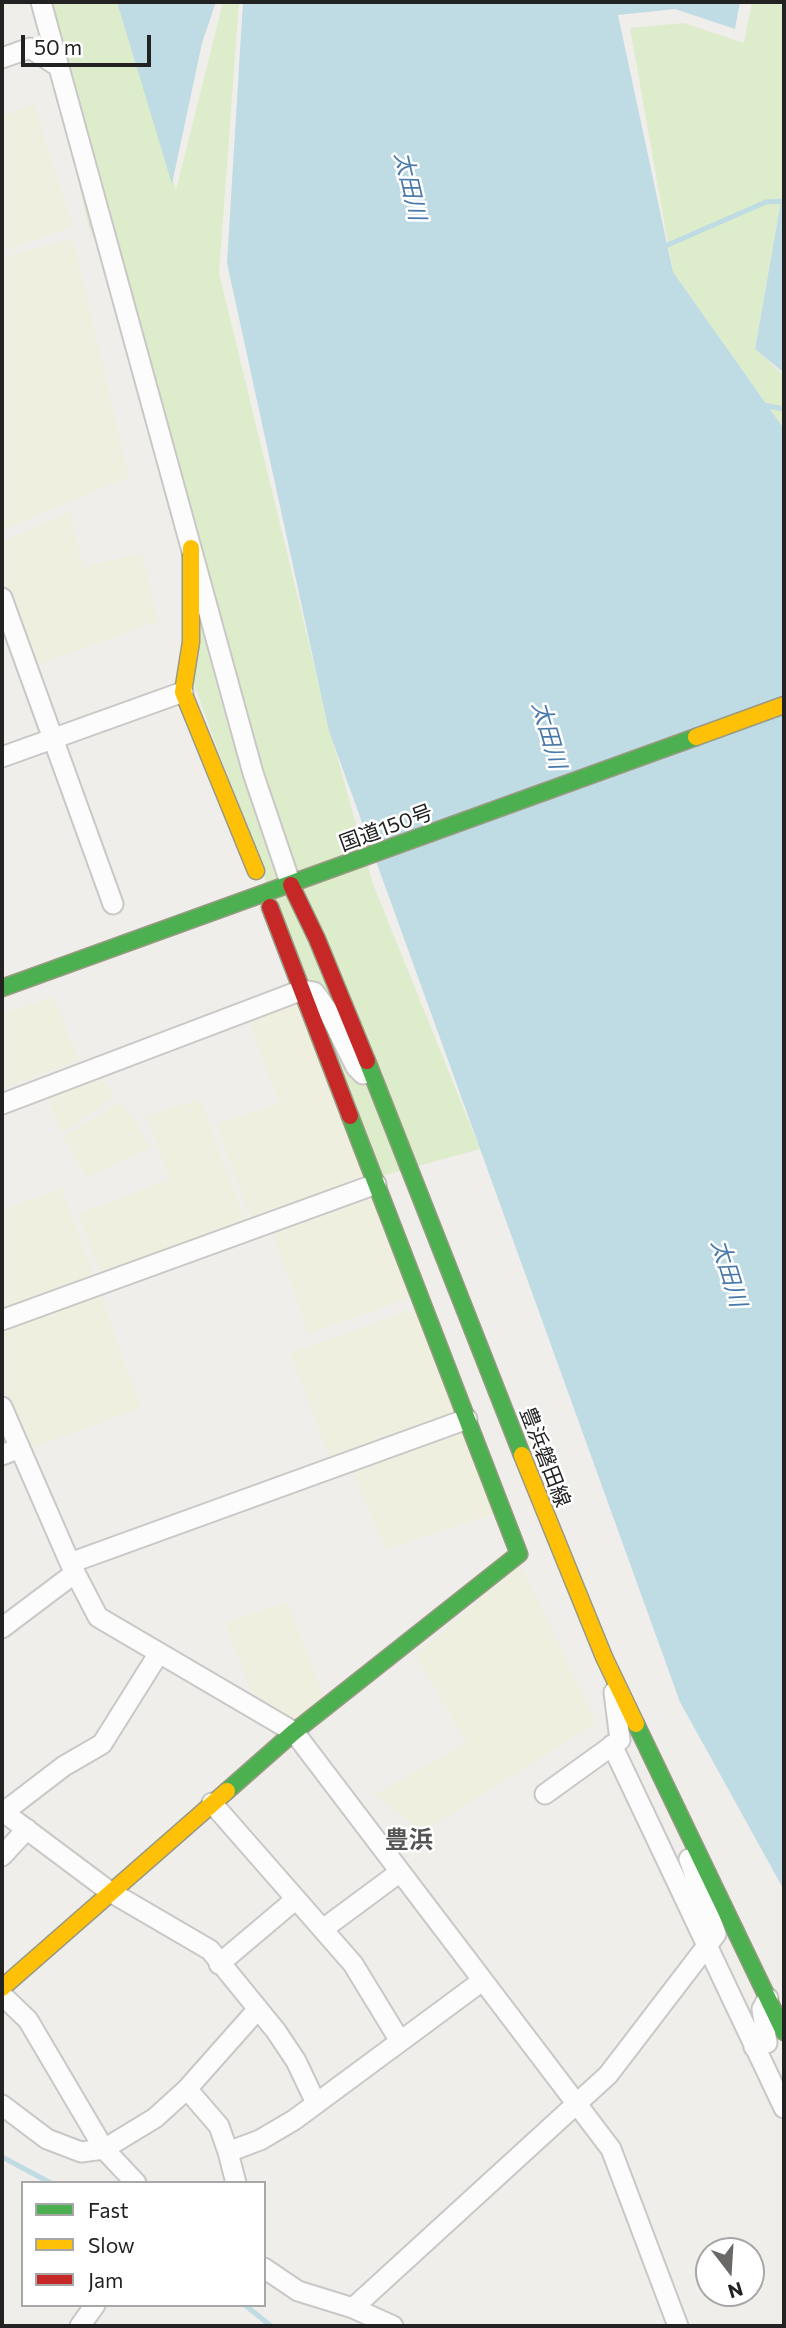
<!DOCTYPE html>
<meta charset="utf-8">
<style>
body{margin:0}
#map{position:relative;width:786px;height:2328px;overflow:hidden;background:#f0eeeb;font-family:Commissioner,sans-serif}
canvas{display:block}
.frame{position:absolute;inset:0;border:4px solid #222;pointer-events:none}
.legend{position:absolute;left:21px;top:2181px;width:245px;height:126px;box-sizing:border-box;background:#fff;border:2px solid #a7a7a7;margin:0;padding:9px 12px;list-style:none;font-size:21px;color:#222}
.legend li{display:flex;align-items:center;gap:14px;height:35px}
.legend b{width:35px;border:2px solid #a7a7a7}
.north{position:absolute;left:695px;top:2237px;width:70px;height:70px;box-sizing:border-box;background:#fff;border:2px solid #a7a7a7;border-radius:50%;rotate:163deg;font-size:19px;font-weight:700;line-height:28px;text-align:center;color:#222}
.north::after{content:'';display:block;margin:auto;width:24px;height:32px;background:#6a6968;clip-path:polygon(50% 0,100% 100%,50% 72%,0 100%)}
.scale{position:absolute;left:21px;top:35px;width:130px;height:32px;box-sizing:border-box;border:4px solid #222;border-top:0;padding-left:9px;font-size:21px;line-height:24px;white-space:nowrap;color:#222;-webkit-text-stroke:5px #fff;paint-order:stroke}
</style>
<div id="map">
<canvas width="786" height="2328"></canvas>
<div class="frame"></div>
<ul class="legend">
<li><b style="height:9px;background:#4caf50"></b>Fast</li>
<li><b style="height:9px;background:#ffc107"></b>Slow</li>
<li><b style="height:9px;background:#c62828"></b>Jam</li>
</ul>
<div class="north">N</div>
<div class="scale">50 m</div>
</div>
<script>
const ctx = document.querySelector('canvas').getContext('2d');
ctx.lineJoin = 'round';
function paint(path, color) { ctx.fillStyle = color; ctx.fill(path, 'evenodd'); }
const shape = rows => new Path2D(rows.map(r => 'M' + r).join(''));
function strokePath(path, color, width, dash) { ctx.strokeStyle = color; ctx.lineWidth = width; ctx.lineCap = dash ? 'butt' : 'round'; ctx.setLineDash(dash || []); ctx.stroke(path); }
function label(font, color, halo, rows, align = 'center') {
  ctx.font = font + ' Commissioner,"Noto Sans JP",sans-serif'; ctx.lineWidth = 5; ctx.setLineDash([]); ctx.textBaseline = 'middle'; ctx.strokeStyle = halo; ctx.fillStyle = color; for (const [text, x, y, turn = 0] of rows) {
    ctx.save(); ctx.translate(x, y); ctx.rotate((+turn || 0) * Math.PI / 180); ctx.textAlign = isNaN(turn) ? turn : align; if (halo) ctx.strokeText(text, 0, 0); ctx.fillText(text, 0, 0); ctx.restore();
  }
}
paint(shape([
 [34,104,73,227,2,250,2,116],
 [73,238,129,477,2,530,2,258],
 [69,512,84,567,142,553,158,621,35,666,2,572,2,542],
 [53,997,79,1060,2,1089,2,1014],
 [299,1001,419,1294,309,1334,266,1215,251,1220,216,1124,279,1104,249,1020],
 [96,1071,116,1096,62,1133,46,1095],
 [200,1099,246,1223,101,1276,78,1214,170,1179,146,1116],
 [121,1102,152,1147,87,1178,63,1137],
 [62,1188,141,1408,29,1449,2,1386,2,1249,6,1246,2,1243,2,1210],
 [417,1308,502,1511,386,1549,349,1462,332,1463,290,1353],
 [521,1565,596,1723,423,1832,375,1794,467,1743,415,1654],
 [287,1602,324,1698,293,1721,251,1692,225,1623]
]), '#efefdf');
paint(shape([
 [37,2,118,2,176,190,223,2,239,2,219,273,333,742,373,884,480,1149,374,1178,187,665,188,539,133,339,88,224],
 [752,2,784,2,784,184,755,348,784,376,784,429,673,272,630,28,684,23,744,43]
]), '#ddeccb');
paint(shape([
 [117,2,216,2,202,43,172,184],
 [243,2,740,2,735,29,675,9,618,15,673,272,784,429,784,1890,680,1702,329,731,227,263],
 [784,184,784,373,755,349]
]), '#bfdbe3');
strokePath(shape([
 [663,247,766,202,784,201],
 [763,405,784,409],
 [2,2157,51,2183],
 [245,2305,271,2326]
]), '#bfdbe3', 5);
const street = shape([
 [41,2,253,773,291,885],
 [2,58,30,48,59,67],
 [2,598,113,904],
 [2,757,183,692],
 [2,1104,302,990,314,992,328,1011,356,1067,363,1074],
 [2,1320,376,1184],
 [2,1407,70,1563,98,1617,294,1732,611,2149,678,2326],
 [2,1455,20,1448],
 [70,1563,467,1419],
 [2,1628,75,1573],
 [612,1745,784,2108],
 [545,1794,620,1740,614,1692],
 [212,1803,353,1964,400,2041],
 [2,1811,109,1891,210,1950,276,2031,296,2061,316,2103],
 [4,1812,64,1766,102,1744,159,1653],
 [2,1856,27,1829],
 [323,1929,400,1872],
 [219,1964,296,1899],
 [2,1995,28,2020,104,2149,136,2183],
 [754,2047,767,2043,762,2009,768,1998],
 [187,2089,219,2126,228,2152,260,2140,294,2120,482,1981],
 [2,2105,47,2139,81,2152,104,2149,155,2118,187,2089,257,2010],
 [228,2152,236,2183],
 [264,2268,298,2291,353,2308,393,2326],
 [353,2308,608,2075,716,1934,689,1859],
 [80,2326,95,2305]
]);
const fast = shape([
 [2,988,696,737],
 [367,1061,522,1455],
 [636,1724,784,2032],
 [227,1791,294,1732,519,1554,350,1116]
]);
const slow = shape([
 [191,548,191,642,183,692,256,871],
 [696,737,784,705],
 [522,1455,604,1657,636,1724],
 [2,1988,227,1791]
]);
const jam = shape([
 [291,885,317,939,367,1061],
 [270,907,350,1116]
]);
strokePath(street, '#c9c8c7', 23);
strokePath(fast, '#999a82', 19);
strokePath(slow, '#999a82', 19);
strokePath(jam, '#999a82', 19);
strokePath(street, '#fdfcfc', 19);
strokePath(fast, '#4caf50', 16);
strokePath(slow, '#ffc107', 16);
strokePath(jam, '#c62828', 16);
label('21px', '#222', '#fff', [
 ["国道150号",386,828,-20],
 ["豊浜磐田線",545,1457,69]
]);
label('italic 23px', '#4a7aab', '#fff', [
 ["太田川",410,186,77],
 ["太田川",549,735,74],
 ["太田川",729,1273,73]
]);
label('bold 24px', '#555', '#fff', [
 ["豊浜",409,1840]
]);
</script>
